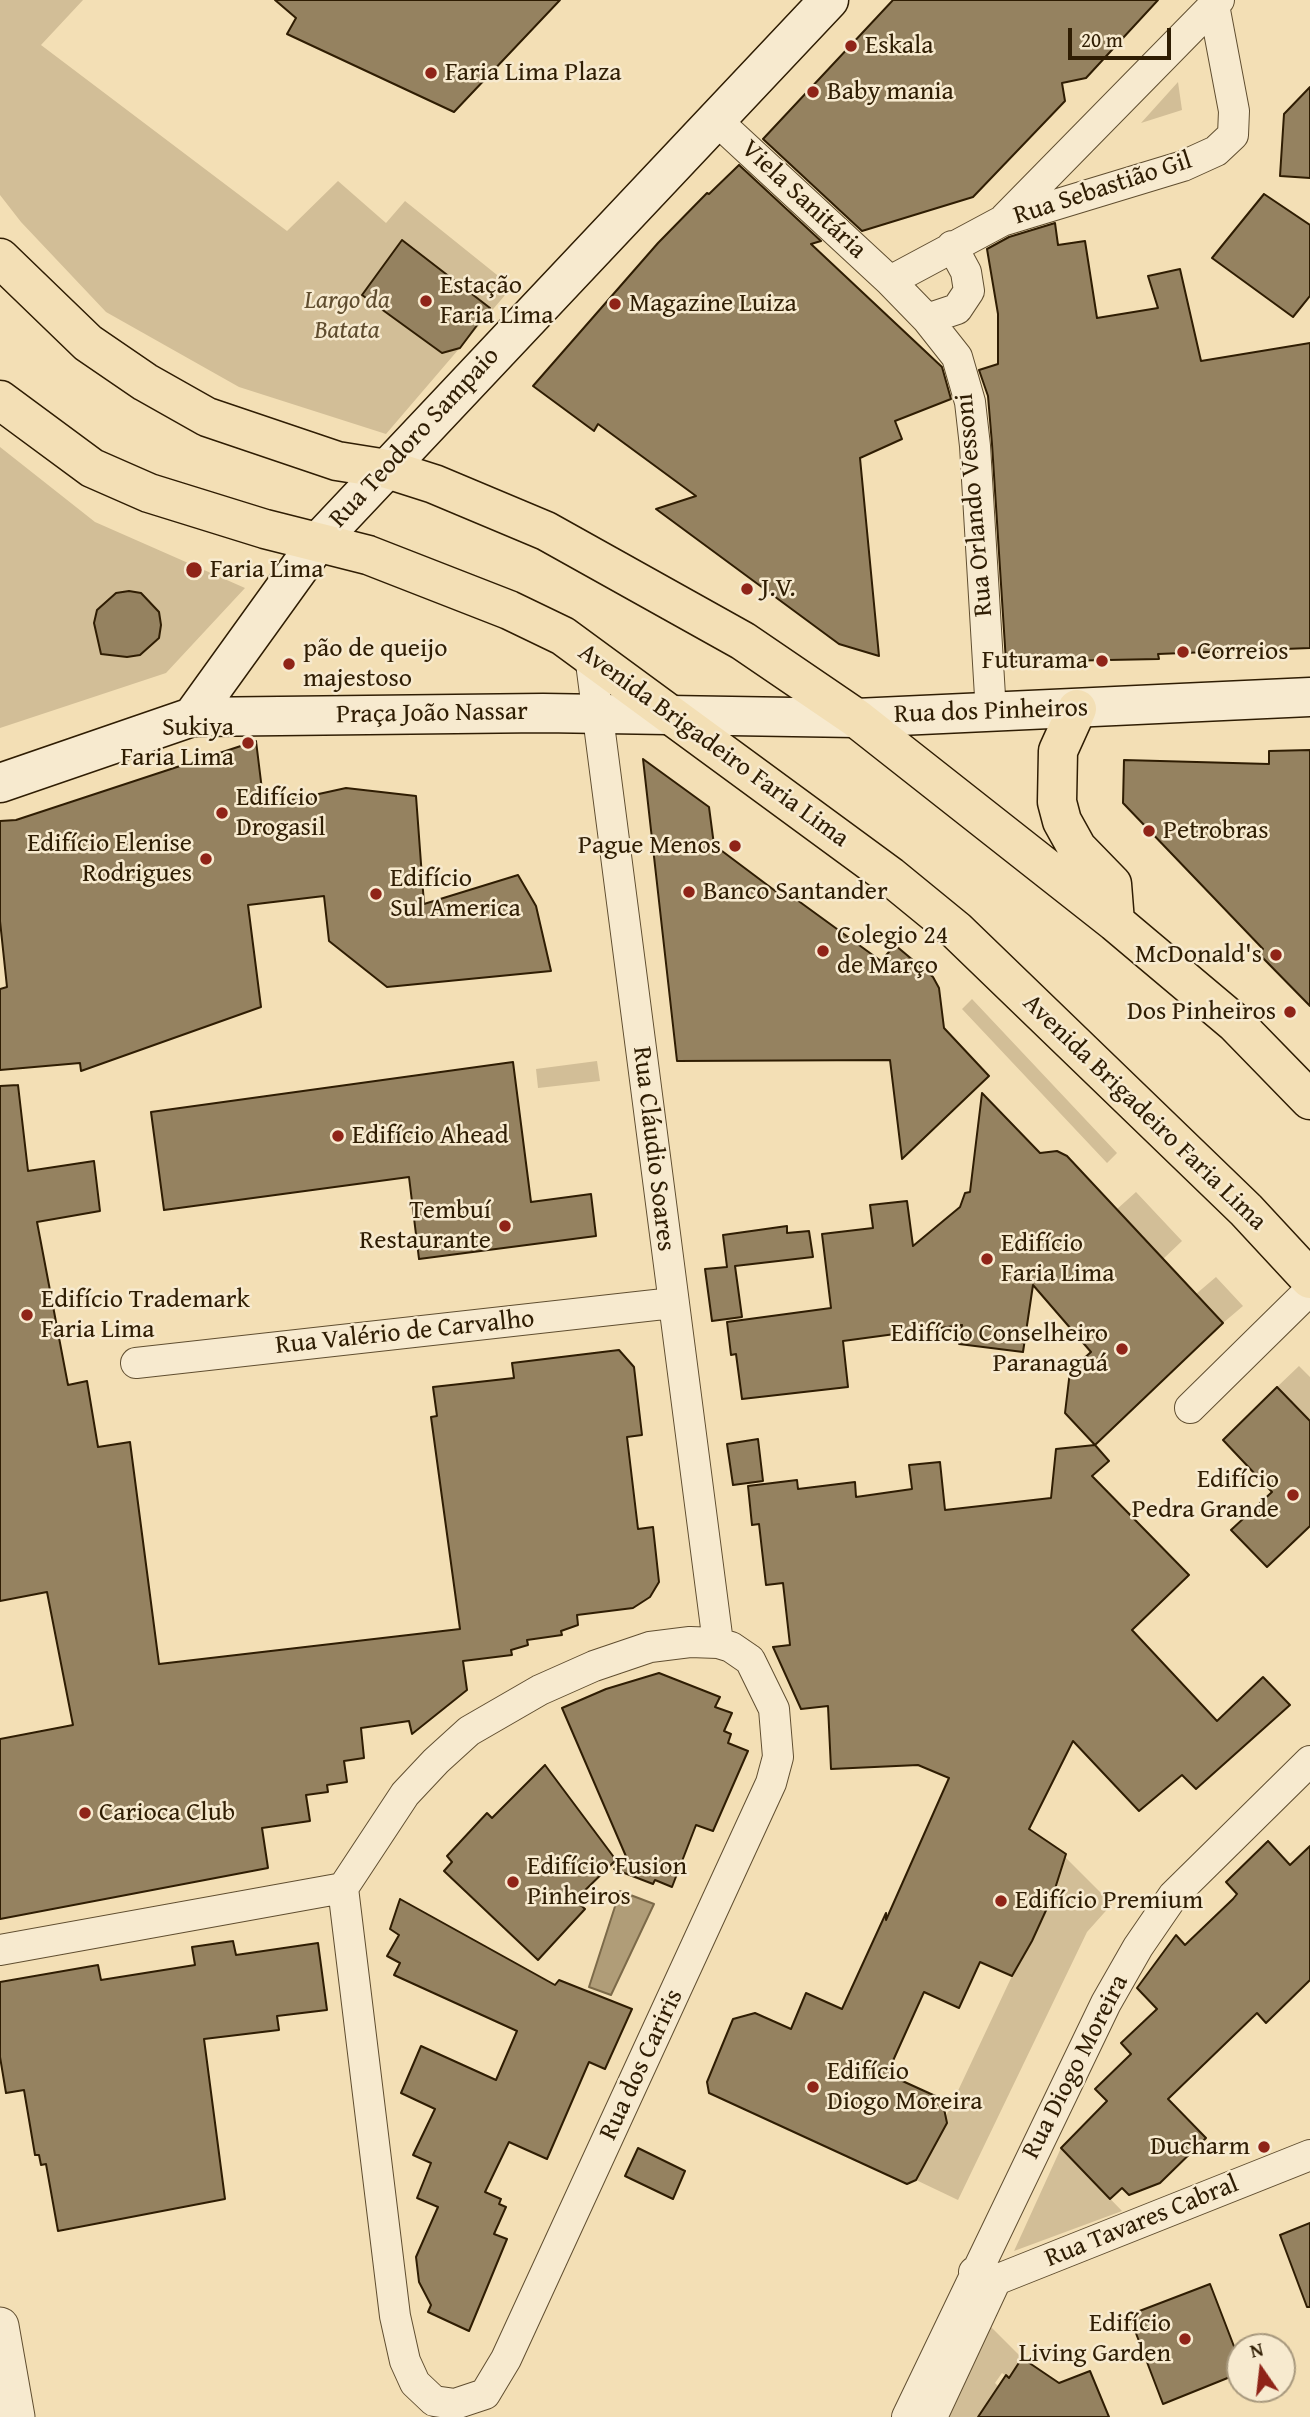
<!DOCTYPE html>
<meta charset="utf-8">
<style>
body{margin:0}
#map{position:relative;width:1310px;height:2417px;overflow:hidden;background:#f3dfb5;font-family:"Gentium Book Plus",serif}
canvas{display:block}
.north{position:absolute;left:1226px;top:2333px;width:70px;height:70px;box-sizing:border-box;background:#f7eacf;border:2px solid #a7987d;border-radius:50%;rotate:346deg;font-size:19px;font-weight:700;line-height:28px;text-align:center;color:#2f1d03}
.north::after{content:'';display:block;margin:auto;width:24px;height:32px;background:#8f2418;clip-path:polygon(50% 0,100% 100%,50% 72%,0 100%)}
.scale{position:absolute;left:1068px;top:28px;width:103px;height:32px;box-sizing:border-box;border:4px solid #2f1d03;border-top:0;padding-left:9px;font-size:21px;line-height:24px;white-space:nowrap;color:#2f1d03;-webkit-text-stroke:5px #f7eacf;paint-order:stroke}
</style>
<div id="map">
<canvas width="1310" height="2417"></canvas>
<div class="north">N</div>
<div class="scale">20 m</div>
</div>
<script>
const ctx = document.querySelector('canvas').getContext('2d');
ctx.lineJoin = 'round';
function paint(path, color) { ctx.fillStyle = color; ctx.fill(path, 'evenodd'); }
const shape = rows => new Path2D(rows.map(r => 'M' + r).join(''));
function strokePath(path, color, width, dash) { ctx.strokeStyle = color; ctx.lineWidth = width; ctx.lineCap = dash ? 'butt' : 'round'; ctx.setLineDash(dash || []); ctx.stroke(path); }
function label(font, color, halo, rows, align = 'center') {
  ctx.font = font + ' "Gentium Book Plus",serif'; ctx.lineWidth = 5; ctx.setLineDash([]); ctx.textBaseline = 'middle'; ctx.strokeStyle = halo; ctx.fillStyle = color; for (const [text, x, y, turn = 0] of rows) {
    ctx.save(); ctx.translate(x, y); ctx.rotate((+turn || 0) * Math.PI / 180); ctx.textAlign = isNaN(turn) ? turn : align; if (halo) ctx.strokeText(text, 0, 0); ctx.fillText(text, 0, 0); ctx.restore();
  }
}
paint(shape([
 [0,0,83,0,41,45,287,231,338,181,386,223,405,201,512,287,386,434,239,387,106,312,21,222,0,195],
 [1178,82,1182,110,1141,123],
 [0,447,95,522,245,588,166,673,0,728],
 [972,999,1117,1153,1107,1163,962,1009],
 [597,1061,600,1081,538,1088,536,1069],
 [1136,1192,1182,1241,1162,1260,1116,1210],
 [1216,1277,1243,1306,1223,1323,1196,1294],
 [1299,1366,1310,1377,1310,1421,1277,1387],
 [1065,1857,1112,1904,1087,1932,958,2200,916,2180,1012,1976,1043,1919],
 [1061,2148,1122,2211,1014,2251],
 [985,2321,1022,2358,1009,2378,1002,2373,995,2383,998,2386,978,2417,938,2417]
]), '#d2be97');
const water = shape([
 [620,1891,654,1904,611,1995,589,1987,620,1891]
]);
paint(water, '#b09d78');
strokePath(water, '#7c6a49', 2);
const building = shape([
 [275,0,560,0,454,112,287,34,296,18,275,0],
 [893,0,1158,0,1086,78,1062,83,1065,101,973,197,862,231,763,139,893,0],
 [1310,87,1310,178,1280,176,1284,114,1310,87],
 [739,165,821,241,811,244,942,367,951,399,895,421,902,439,860,458,879,656,839,644,656,509,696,496,598,424,594,431,533,386,658,243,707,193,709,194,739,165],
 [1264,194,1310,225,1310,296,1293,317,1212,258,1264,194],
 [1055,223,1058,245,1085,241,1097,318,1158,308,1148,276,1180,269,1201,361,1310,343,1310,648,1158,654,1159,659,1006,662,992,444,988,396,979,370,998,364,998,314,987,249,1009,237,1055,223],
 [402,240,490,308,460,348,442,353,362,295,402,240],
 [129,591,141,593,159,612,161,625,159,638,140,655,127,657,101,654,94,623,97,610,116,593,129,591],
 [256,741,264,806,346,788,416,796,424,904,518,875,536,906,551,971,387,987,329,941,324,896,248,905,261,1007,81,1071,80,1063,0,1070,0,989,7,987,0,921,0,821,16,820,256,741],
 [1310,750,1310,1006,1259,954,1263,949,1123,803,1124,760,1269,764,1269,751,1310,750],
 [643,759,709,807,714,845,786,899,793,897,881,961,895,945,933,977,939,988,944,1028,989,1076,902,1159,890,1060,677,1061,643,759],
 [513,1062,531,1202,591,1194,596,1236,419,1259,409,1177,164,1210,151,1112,513,1062],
 [18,1085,28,1171,94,1161,100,1211,37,1222,68,1385,87,1381,98,1447,130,1442,159,1664,460,1629,431,1417,437,1416,433,1387,514,1378,512,1363,619,1350,634,1367,642,1435,627,1437,638,1529,653,1527,659,1582,650,1597,633,1608,577,1615,578,1625,561,1631,562,1635,527,1640,528,1645,511,1650,512,1655,463,1661,467,1690,412,1734,409,1721,361,1728,364,1758,344,1761,347,1782,327,1785,328,1792,306,1795,310,1821,262,1828,268,1868,0,1919,0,1739,73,1725,47,1592,0,1601,0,1086,18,1085],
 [982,1093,1040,1153,1057,1151,1067,1156,1223,1323,1095,1445,1065,1413,1070,1371,1091,1352,1033,1285,1023,1352,959,1344,962,1325,843,1341,848,1387,742,1399,736,1354,731,1355,727,1322,831,1308,822,1234,873,1228,870,1205,907,1201,913,1246,960,1207,965,1193,970,1192,982,1093],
 [787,1226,787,1233,809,1231,813,1257,735,1266,742,1317,712,1321,705,1269,727,1267,723,1235,787,1226],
 [1277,1387,1310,1421,1310,1526,1267,1567,1231,1530,1272,1492,1223,1440,1277,1387],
 [758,1439,763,1481,733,1485,727,1444,758,1439],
 [1095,1445,1109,1461,1092,1476,1189,1575,1132,1630,1217,1721,1263,1677,1290,1705,1196,1789,1182,1775,1139,1811,1073,1741,1029,1829,1066,1854,1053,1895,1032,1941,1012,1976,980,1962,959,2008,924,1992,887,2074,942,2099,947,2123,916,2180,907,2184,709,2093,707,2082,733,2019,755,2013,791,2029,806,1993,842,2009,886,1913,886,1920,949,1778,918,1765,831,1769,828,1706,801,1709,773,1647,790,1645,783,1583,766,1585,759,1524,752,1525,748,1486,797,1480,798,1489,855,1482,856,1497,912,1489,909,1465,940,1462,945,1510,1051,1498,1056,1449,1095,1445],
 [659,1673,720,1697,715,1707,732,1713,724,1731,731,1734,728,1743,748,1751,713,1831,696,1825,672,1887,655,1880,653,1884,614,1869,628,1861,562,1708,606,1689,659,1673],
 [545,1765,616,1860,575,1900,585,1909,538,1960,444,1871,452,1862,447,1856,487,1813,492,1818,545,1765],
 [1268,1841,1290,1865,1310,1846,1310,1980,1266,2023,1257,2013,1168,2099,1206,2138,1160,2183,1129,2195,1122,2188,1110,2199,1061,2148,1107,2101,1095,2089,1131,2054,1121,2043,1157,2009,1137,1988,1176,1935,1185,1945,1233,1899,1237,1894,1226,1882,1268,1841],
 [400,1899,555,1985,559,1980,632,2009,605,2069,589,2062,547,2159,509,2142,485,2192,501,2199,499,2204,506,2207,494,2234,507,2239,469,2331,428,2312,431,2305,419,2282,416,2257,438,2207,417,2198,431,2163,413,2155,435,2109,401,2093,421,2046,496,2080,517,2031,394,1975,400,1963,387,1956,399,1935,390,1929,400,1899],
 [233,1941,236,1955,318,1943,327,2010,277,2016,279,2030,204,2039,225,2199,58,2231,46,2164,41,2165,39,2155,35,2155,24,2090,6,2093,0,2057,0,1982,98,1965,101,1980,195,1965,192,1947,233,1941],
 [638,2148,685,2171,673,2199,625,2176,638,2148],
 [1310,2223,1310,2307,1307,2307,1280,2235,1310,2223],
 [1210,2284,1240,2362,1240,2373,1163,2404,1129,2315,1210,2284],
 [1022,2358,1059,2383,1090,2371,1109,2417,978,2417,1006,2375,1009,2378,1022,2358]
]);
paint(building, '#958260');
strokePath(building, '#2f1d03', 2);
const minor = shape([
 [716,120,890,281,927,319,957,357,970,402,975,446,991,713],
 [1005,218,1219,0],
 [890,281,1002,221,1183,166,1216,151,1233,135,1234,111,1214,5],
 [927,319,957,309,969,291,966,272,952,246],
 [590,655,718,1643],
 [136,1363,673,1303],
 [1190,1408,1310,1290],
 [0,1950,343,1888,405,1794,436,1761,469,1731,540,1690,594,1666,650,1647,690,1642,718,1643,731,1647,750,1660,774,1709,778,1757,771,1783,506,2359,485,2394,455,2404,434,2401,415,2383,405,2361,395,2316,343,1888],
 [974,2272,996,2280,1310,2155],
 [907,2417,1106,2003,1138,1947,1173,1896,1310,1761],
 [932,2417,996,2280]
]);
const tertiary = shape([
 [0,2326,16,2417]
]);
const secondary = shape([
 [192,717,543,713,856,718,1310,697],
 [0,783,192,717,318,542,829,0]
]);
const trunk = shape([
 [0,258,88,343,145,382,207,417,337,461,387,469,434,484,546,531,743,641,856,718,1115,922,1235,1023,1310,1100],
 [0,400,92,468,149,493,265,529,368,555,509,610,563,636,890,876,956,930,1246,1210,1310,1279],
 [1077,709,1058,751,1057,802,1062,821,1077,848,1112,884,1115,922]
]);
strokePath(minor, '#604e30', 32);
strokePath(tertiary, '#604e30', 39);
strokePath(secondary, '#2f1d03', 41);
strokePath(trunk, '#2f1d03', 41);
strokePath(minor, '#f7eacf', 30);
strokePath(tertiary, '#f7eacf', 37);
strokePath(secondary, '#f7eacf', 38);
strokePath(trunk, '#f3dfb5', 38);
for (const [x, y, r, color] of [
 [851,46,7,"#8f2418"],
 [431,73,7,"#8f2418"],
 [813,92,7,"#8f2418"],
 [426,301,7,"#8f2418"],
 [615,304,7,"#8f2418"],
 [194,570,9,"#8f2418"],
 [747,589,7,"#8f2418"],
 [1183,652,7,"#8f2418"],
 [1102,661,7,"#8f2418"],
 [289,664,7,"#8f2418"],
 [248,743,7,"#8f2418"],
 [222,813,7,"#8f2418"],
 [1149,831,7,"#8f2418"],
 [735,846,7,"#8f2418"],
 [206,859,7,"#8f2418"],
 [689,892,7,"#8f2418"],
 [376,894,7,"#8f2418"],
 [823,951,7,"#8f2418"],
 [1276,955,7,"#8f2418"],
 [1290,1012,7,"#8f2418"],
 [338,1136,7,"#8f2418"],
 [505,1226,7,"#8f2418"],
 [987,1259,7,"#8f2418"],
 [27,1315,7,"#8f2418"],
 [1122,1349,7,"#8f2418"],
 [1293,1495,7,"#8f2418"],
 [85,1813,7,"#8f2418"],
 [513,1882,7,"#8f2418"],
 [1001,1901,7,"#8f2418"],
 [813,2087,7,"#8f2418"],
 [1264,2147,7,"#8f2418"],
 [1185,2339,7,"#8f2418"]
]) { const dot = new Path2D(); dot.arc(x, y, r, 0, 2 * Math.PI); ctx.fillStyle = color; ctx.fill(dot); strokePath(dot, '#f7eacf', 2.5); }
label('26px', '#2f1d03', '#f7eacf', [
 ["Eskala",865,46],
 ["Faria Lima Plaza",445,73],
 ["Baby mania",827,92],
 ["Estação",440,286],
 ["Faria Lima",440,316],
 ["Magazine Luiza",629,304],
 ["Faria Lima",210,570],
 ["J.V.",761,589],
 ["pão de queijo",303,649],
 ["majestoso",303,679],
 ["Correios",1197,652],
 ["Futurama",1088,661,"right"],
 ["Sukiya",234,728,"right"],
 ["Faria Lima",234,758,"right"],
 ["Edifício",236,798],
 ["Drogasil",236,828],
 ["Petrobras",1163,831],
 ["Edifício Elenise",192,844,"right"],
 ["Rodrigues",192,874,"right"],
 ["Pague Menos",721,846,"right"],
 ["Edifício",390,879],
 ["Sul America",390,909],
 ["Banco Santander",703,892],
 ["Colegio 24",837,936],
 ["de Março",837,966],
 ["McDonald's",1262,955,"right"],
 ["Dos Pinheiros",1276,1012,"right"],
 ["Edifício Ahead",352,1136],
 ["Tembuí",491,1211,"right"],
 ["Restaurante",491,1241,"right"],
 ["Edifício",1001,1244],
 ["Faria Lima",1001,1274],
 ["Edifício Trademark",41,1300],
 ["Faria Lima",41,1330],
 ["Edifício Conselheiro",1108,1334,"right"],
 ["Paranaguá",1108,1364,"right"],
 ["Edifício",1279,1480,"right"],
 ["Pedra Grande",1279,1510,"right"],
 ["Carioca Club",99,1813],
 ["Edifício Fusion",527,1867],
 ["Pinheiros",527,1897],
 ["Edifício Premium",1015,1901],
 ["Edifício",827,2072],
 ["Diogo Moreira",827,2102],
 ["Ducharm",1250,2147,"right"],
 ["Edifício",1171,2324,"right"],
 ["Living Garden",1171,2354,"right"]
], 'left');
label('26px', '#2f1d03', '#f7eacf', [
 ["Rua Sebastião Gil",1103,189,-18],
 ["Viela Sanitária",803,200,43],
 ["Rua Teodoro Sampaio",415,438,-47],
 ["Rua Orlando Vessoni",975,505,-95],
 ["Rua dos Pinheiros",991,712,-2],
 ["Praça João Nassar",432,714,-1],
 ["Avenida Brigadeiro Faria Lima",713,746,36],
 ["Avenida Brigadeiro Faria Lima",1144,1113,44],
 ["Rua Cláudio Soares",653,1149,83],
 ["Rua Valério de Carvalho",405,1333,-6],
 ["Rua dos Cariris",642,2065,-65],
 ["Rua Diogo Moreira",1076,2067,-63],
 ["Rua Tavares Cabral",1142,2222,-22]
]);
label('italic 26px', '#604d2f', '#f7eacf', [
 ["Largo da",347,301],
 ["Batata",347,331]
]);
</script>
